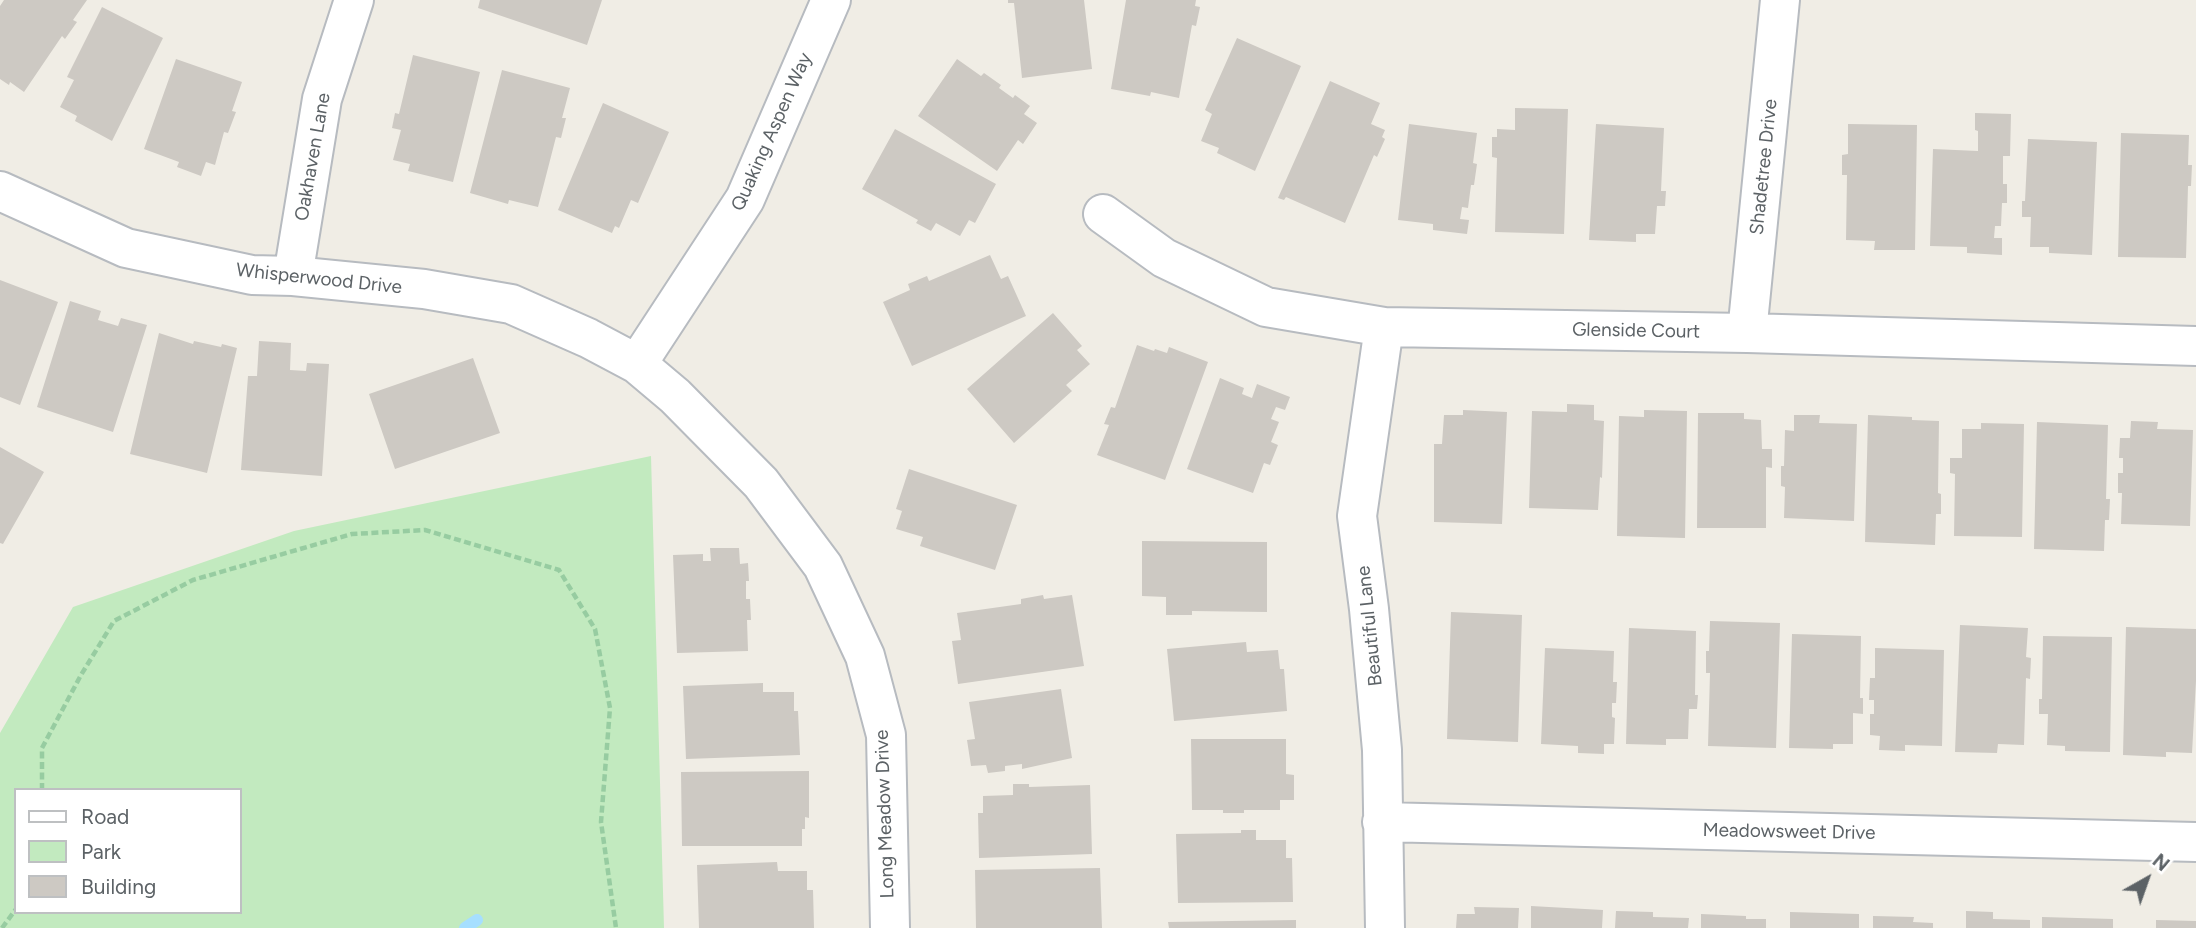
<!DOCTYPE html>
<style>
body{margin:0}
#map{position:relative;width:2196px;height:928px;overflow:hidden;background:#f0ede5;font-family:Figtree,sans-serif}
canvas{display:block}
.legend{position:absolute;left:14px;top:788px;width:228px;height:126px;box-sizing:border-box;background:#fff;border:2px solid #bec0c2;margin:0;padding:9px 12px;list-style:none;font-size:21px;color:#5c6266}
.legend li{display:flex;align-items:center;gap:14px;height:35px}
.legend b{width:35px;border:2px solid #bec0c2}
.north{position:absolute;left:2112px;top:844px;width:70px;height:70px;-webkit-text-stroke:5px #fff;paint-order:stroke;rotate:40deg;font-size:19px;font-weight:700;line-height:28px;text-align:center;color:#5c6266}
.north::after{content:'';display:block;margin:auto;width:24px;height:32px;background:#5c6266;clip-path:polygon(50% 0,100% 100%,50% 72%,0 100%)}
</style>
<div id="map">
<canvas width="2196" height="928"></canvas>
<ul class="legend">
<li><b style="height:9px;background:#fff"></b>Road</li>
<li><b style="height:19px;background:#c2eabf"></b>Park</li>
<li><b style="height:19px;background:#cdc9c3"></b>Building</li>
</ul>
<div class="north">N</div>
</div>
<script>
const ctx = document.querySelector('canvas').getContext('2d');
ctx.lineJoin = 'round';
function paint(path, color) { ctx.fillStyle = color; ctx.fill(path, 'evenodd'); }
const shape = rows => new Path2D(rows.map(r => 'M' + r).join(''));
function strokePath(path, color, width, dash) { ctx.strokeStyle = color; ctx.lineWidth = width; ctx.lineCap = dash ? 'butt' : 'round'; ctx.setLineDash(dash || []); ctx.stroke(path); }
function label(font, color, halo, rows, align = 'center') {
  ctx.font = font + ' Figtree,sans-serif'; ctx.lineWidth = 5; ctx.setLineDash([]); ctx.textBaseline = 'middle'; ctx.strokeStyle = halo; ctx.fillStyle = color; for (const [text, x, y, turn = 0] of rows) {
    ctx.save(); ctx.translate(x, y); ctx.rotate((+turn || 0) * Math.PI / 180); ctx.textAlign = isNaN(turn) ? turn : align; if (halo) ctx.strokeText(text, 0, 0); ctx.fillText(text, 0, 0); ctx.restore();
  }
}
paint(shape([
 [651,456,664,928,0,928,0,733,73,607,294,531],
 [16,790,240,790,240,912,16,912]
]), '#c2eabf');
strokePath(shape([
 [465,928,477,920]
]), '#a6dfff', 12);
paint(shape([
 [4,0,87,0,73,20,77,22,65,39,62,36,24,92,10,82,9,85,0,79,0,6],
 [480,0,602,0,587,45,478,8],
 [1008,0,1084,0,1092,69,1022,78,1014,3,1008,3],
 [1126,0,1196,0,1195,6,1200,7,1196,26,1192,25,1179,98,1151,92,1150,96,1111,89],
 [102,7,163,38,112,141,75,121,77,116,60,107,74,80,67,77],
 [1237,38,1301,66,1255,171,1217,153,1219,148,1201,141,1212,114,1205,110],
 [413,55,480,72,453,182,408,171,410,164,393,160,401,130,392,128,395,113,399,114],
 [176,59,242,82,232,111,236,112,228,133,224,132,215,165,206,162,201,176,177,167,179,162,144,149],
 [957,59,981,76,984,73,1001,85,999,88,1013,98,1015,95,1030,106,1024,114,1037,123,1023,144,1018,140,997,171,918,116],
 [502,70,570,88,562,118,566,118,561,138,556,137,538,207,509,200,508,204,470,193],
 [1330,81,1380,103,1371,124,1385,130,1382,137,1385,139,1377,157,1374,155,1345,223,1286,197,1284,200,1278,198],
 [603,103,669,132,638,203,631,200,619,228,615,226,612,233,558,210],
 [1515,108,1568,109,1564,234,1495,232,1497,158,1492,157,1492,137,1497,137,1497,129,1515,130],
 [1975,113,2011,114,2010,156,2003,156,2003,184,2007,184,2007,203,2002,203,2001,226,1995,226,1994,238,2002,238,2002,255,1967,253,1967,247,1930,246,1933,149,1978,151,1978,131,1975,130],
 [1409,124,1477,133,1473,163,1477,164,1474,185,1471,185,1468,208,1462,207,1460,219,1469,220,1467,234,1433,230,1433,224,1398,220],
 [1596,124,1664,128,1661,191,1666,191,1665,206,1657,206,1655,234,1636,234,1636,242,1589,240],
 [1848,124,1917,125,1915,250,1874,250,1875,241,1846,240,1847,175,1842,175,1842,155,1848,154],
 [895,129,996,184,975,223,969,220,960,236,936,223,931,231,916,223,918,220,862,189],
 [2121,133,2189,135,2188,165,2192,165,2191,186,2188,186,2186,258,2118,257],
 [2028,139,2097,142,2092,255,2049,253,2049,247,2030,247,2031,217,2022,217,2022,201,2025,201],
 [990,255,1001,279,1008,276,1026,316,912,366,883,302,910,290,908,284,927,276,929,281],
 [0,280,58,302,20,405,0,397],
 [70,301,101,311,98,320,118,326,121,318,147,325,113,432,37,407],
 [1053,313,1082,346,1077,350,1090,364,1066,385,1072,391,1014,443,967,389],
 [159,333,193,344,194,341,221,347,222,344,237,348,207,473,130,454],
 [259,341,291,343,290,370,306,371,307,363,329,364,322,476,241,470,248,376,257,376],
 [1137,345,1154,351,1155,349,1167,353,1169,347,1208,362,1165,480,1097,455,1109,425,1104,424,1111,407,1115,408],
 [473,358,500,433,395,469,369,394],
 [1220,378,1244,388,1242,394,1252,398,1257,384,1290,397,1285,410,1276,407,1271,419,1279,422,1271,442,1278,445,1270,465,1264,463,1253,493,1187,469],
 [1567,404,1594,405,1594,420,1604,421,1602,478,1600,477,1598,510,1529,508,1532,411,1567,412],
 [1463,410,1507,412,1502,524,1434,522,1434,444,1442,444,1444,415,1463,415],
 [1644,410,1687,411,1685,538,1617,536,1619,416,1644,417],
 [1698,413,1744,413,1744,419,1761,420,1762,449,1772,449,1772,468,1766,467,1766,528,1697,528],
 [1794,415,1820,415,1819,423,1857,424,1854,521,1784,518,1785,487,1781,486,1781,466,1784,466,1785,430,1794,431],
 [1868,415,1912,417,1912,420,1939,421,1938,493,1941,494,1941,514,1936,514,1935,545,1865,542],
 [2131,421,2158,422,2157,429,2193,430,2190,526,2121,524,2122,493,2118,493,2118,473,2123,473,2123,458,2119,458,2120,438,2130,438],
 [2037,422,2108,425,2106,499,2110,499,2109,520,2105,520,2104,551,2034,549],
 [1981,423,2024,424,2022,537,1954,536,1955,474,1950,473,1950,458,1962,458,1962,429,1981,429],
 [0,447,44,472,3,544,0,543],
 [909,469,1017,505,995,570,920,546,923,537,896,529,902,511,896,509],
 [1142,541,1267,542,1267,612,1192,611,1192,615,1166,615,1166,597,1142,596],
 [710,548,739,548,740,564,748,563,749,581,746,581,746,599,750,599,751,620,747,620,748,651,677,653,673,555,703,554,703,561,711,561],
 [1043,595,1044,599,1072,595,1084,666,958,684,952,641,961,640,957,613,1021,604,1021,599],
 [1451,612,1522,615,1518,742,1447,739],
 [1710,621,1780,623,1776,748,1708,746,1710,673,1706,673,1706,651,1709,651],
 [1960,625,2028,628,2026,657,2031,658,2030,679,2026,678,2024,745,1998,744,1997,753,1955,752],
 [2126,627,2196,629,2196,681,2192,753,2166,752,2166,757,2123,755],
 [1629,628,1696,631,1695,695,1698,695,1697,709,1689,709,1688,739,1666,739,1666,745,1626,744],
 [1792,634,1861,636,1860,698,1863,698,1863,714,1853,713,1853,744,1833,744,1833,749,1789,748],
 [2043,636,2112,637,2110,752,2065,751,2065,746,2047,745,2048,714,2039,714,2039,699,2042,699],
 [1246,642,1247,652,1278,650,1280,669,1284,669,1287,711,1174,721,1167,649],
 [1545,648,1614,651,1613,682,1617,682,1616,703,1612,703,1612,717,1615,718,1614,744,1604,744,1604,754,1578,753,1578,746,1541,744],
 [1875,648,1944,650,1942,746,1905,745,1905,751,1879,750,1880,736,1870,735,1870,714,1874,714,1874,700,1869,700,1870,678,1875,678],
 [763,683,763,692,794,692,794,711,798,711,800,755,686,759,683,686],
 [1061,689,1072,758,1022,769,1022,764,1005,766,1005,771,988,773,986,765,971,766,967,740,975,739,969,702],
 [1191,739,1286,739,1286,774,1294,775,1294,800,1280,800,1280,810,1244,810,1244,813,1223,813,1223,810,1192,810],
 [809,771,809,818,805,817,805,829,802,829,802,846,682,846,681,772],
 [1013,784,1029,784,1029,787,1090,785,1092,854,979,858,978,813,983,813,983,796,1013,795],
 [1241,830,1256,830,1256,840,1286,840,1286,858,1292,858,1293,902,1178,903,1176,834,1241,833],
 [777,862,778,871,807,871,807,890,813,890,814,928,699,928,697,865],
 [1100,868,1102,928,976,928,975,870],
 [1531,906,1603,910,1602,928,1531,928],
 [1474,907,1519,908,1518,928,1456,928,1457,914,1475,914],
 [1616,911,1653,912,1653,917,1689,918,1688,928,1615,928],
 [1966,911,1993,912,1993,919,2030,920,2030,928,1966,928],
 [1790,912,1859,914,1859,928,1790,928],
 [1701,914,1746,916,1746,919,1766,919,1766,928,1701,928],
 [1873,916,1914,917,1913,922,1933,923,1933,928,1873,928],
 [2042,917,2113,919,2113,928,2042,928],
 [1296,920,1296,928,1169,928,1168,922],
 [2156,920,2196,921,2196,928,2156,928]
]), '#cdc9c3');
const minor = shape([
 [0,191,126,248,252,275,293,276,424,289,511,304,588,338,637,364,675,396,761,483,823,566,865,656,886,735,890,928],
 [1103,214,1164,258,1266,307,1384,327,1747,333,2196,346],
 [293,276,322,99,354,0],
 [1384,327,1357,516,1369,609,1382,750,1385,928],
 [1747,333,1780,0],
 [637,364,745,199,831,0],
 [1382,822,2196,842]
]);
strokePath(minor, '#b7bbc0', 42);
strokePath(shape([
 [42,790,42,748,81,675,114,621,193,580,352,534,425,530,559,570,595,629,610,708,601,822,616,928],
 [2,928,16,909]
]), '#97cca1', 4.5, [7, 3.5]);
strokePath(minor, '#fff', 38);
label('19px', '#5c6266', '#fff', [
 ["Quaking Aspen Way",772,132,-66],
 ["Oakhaven Lane",313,157,-80],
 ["Shadetree Drive",1764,167,-84],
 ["Whisperwood Drive",319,279,6],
 ["Glenside Court",1636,331,1],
 ["Beautiful Lane",1370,626,-96],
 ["Long Meadow Drive",885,814,-92],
 ["Meadowsweet Drive",1789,832,1]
]);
</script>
